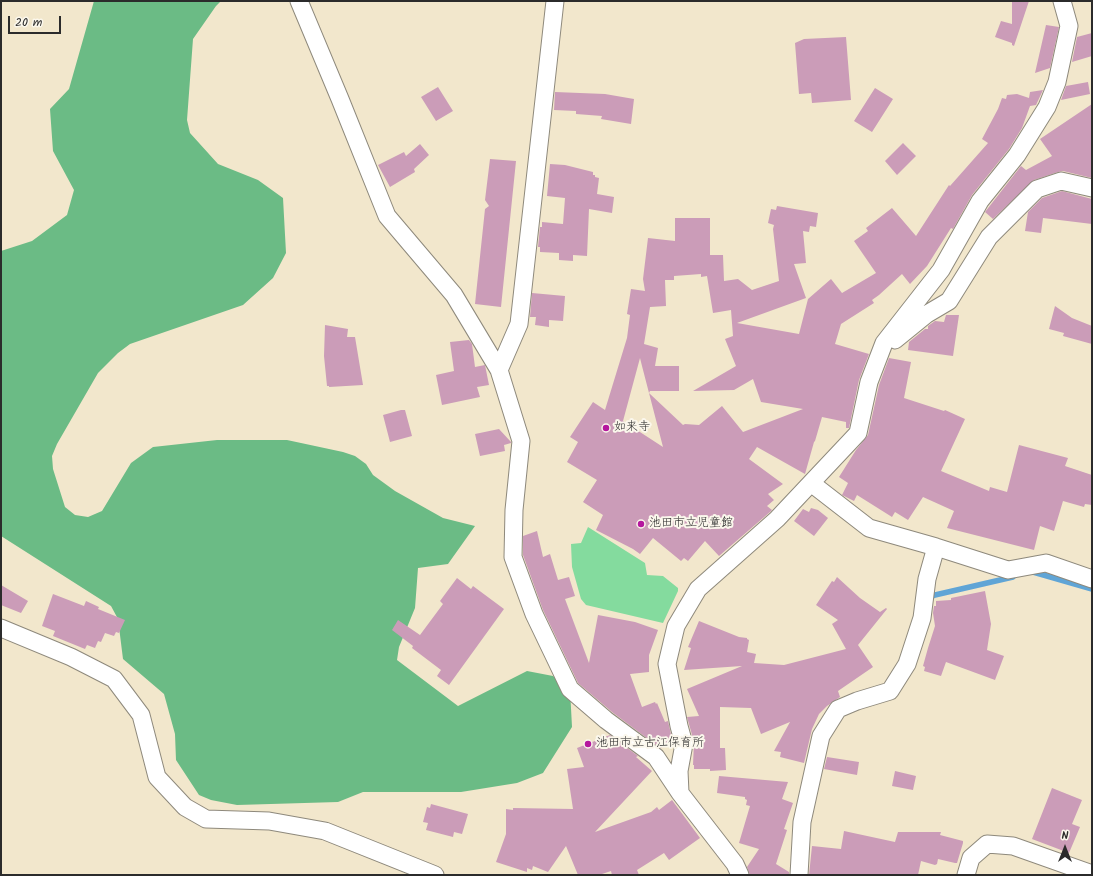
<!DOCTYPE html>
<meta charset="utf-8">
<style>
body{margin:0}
#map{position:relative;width:1093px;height:876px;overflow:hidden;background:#f2e7cc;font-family:Kalam,sans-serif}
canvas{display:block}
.frame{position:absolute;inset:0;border:2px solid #2b2b2b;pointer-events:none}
.north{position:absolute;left:1045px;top:828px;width:40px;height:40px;-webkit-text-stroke:3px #fbf7ec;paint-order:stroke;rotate:0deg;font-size:11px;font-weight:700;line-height:16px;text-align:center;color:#2b2b2b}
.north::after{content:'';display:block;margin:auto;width:14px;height:18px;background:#2b2b2b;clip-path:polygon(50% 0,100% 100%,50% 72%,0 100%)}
.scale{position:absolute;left:8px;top:16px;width:53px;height:18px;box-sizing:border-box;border:2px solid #2b2b2b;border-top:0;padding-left:5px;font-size:12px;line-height:14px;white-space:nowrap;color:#2b2b2b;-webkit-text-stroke:3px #fbf7ec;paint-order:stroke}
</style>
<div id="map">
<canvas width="1093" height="876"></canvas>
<div class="frame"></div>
<div class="north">N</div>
<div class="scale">20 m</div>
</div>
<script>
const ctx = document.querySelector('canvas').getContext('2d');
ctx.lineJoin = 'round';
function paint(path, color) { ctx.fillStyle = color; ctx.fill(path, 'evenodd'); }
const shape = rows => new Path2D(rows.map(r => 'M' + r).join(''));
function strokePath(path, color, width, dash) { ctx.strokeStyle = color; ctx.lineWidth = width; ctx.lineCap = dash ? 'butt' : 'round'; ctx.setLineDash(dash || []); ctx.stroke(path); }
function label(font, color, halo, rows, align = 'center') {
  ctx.font = font + ' Kalam,"Klee One",sans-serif'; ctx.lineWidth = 4; ctx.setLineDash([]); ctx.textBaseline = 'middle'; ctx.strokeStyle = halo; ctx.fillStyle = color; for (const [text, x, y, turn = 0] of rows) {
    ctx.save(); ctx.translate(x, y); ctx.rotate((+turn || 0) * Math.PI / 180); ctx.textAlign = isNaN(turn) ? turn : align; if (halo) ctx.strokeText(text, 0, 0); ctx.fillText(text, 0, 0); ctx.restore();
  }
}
paint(shape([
 [588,527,645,563,647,575,663,576,678,588,678,591,663,623,586,605,581,599,572,567,571,544,581,543]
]), '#84db9e');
paint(shape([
 [94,1,221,1,216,6,193,39,187,120,190,133,218,164,258,180,283,198,286,253,273,278,243,305,130,344,118,353,98,373,57,444,52,456,53,469,65,507,75,515,88,517,102,511,131,463,153,447,217,440,287,440,343,452,355,456,366,464,373,475,395,491,443,518,475,526,448,564,418,568,415,608,399,647,397,660,458,706,527,671,553,676,570,689,572,727,543,773,517,783,461,792,363,792,338,802,237,805,211,800,199,795,176,760,175,734,164,694,123,659,118,619,111,606,1,536,1,251,32,241,67,215,74,190,53,151,50,109,69,89]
]), '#6bbb85');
strokePath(shape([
 [1033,572,1092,589],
 [928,598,935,595,1013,577]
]), '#60a5d6', 5.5);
paint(shape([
 [1012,1,1029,1,1014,46,1012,45,1012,43,995,37,1001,21,1012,24],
 [1046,25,1059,27,1050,68,1035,73],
 [1092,33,1092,56,1072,62,1077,37],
 [846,37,851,100,812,103,811,93,799,94,795,43,804,39],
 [1088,82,1090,94,1061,100,1066,86],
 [438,87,453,111,436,121,421,97],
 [875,88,893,99,872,132,854,121],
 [1043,90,1036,105,1030,106,1022,128,1009,149,972,195,953,229,951,228,927,266,910,284,902,274,879,295,872,300,874,303,841,324,835,344,869,354,859,380,849,428,846,428,846,422,822,417,815,441,814,442,805,474,757,447,749,459,783,484,768,494,774,500,767,506,772,510,770,512,719,556,705,541,688,561,684,558,681,561,653,538,640,554,633,549,596,530,603,515,583,502,597,480,567,462,578,442,570,437,593,402,605,410,627,338,630,315,627,314,631,289,645,291,643,279,648,238,675,241,675,218,710,218,710,255,723,255,724,281,738,279,752,290,779,281,773,229,774,225,768,223,771,209,776,210,777,206,818,213,816,227,810,226,809,232,803,231,806,263,794,264,806,298,737,323,799,334,808,299,831,279,842,293,876,273,854,241,868,231,866,228,892,208,916,236,949,185,950,186,988,143,982,139,998,109,1002,98,1006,99,1007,95,1017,94,1029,98,1030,92],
 [701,274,701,277,707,276,713,313,731,310,733,336,725,339,736,366,693,391,734,390,753,379,761,402,803,409,743,432,722,406,699,425,685,424,683,425,649,393,650,391,679,391,679,366,655,366,658,348,644,344,650,307,666,306,665,280,674,280,674,276],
 [640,358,642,366,663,447,623,421],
 [555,92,605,94,634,99,631,124,601,119,602,116,576,114,576,111,554,110],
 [1092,104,1092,178,1063,171,1058,172,1034,180,993,219,985,212,1021,166,1026,170,1052,156,1040,139],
 [903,143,916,156,897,175,885,161],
 [420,144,429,155,414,169,415,172,390,187,378,165,404,152,406,156],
 [490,159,516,161,501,307,475,304,485,209,489,206,485,200],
 [550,164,565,165,593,172,593,175,595,175,595,177,599,178,597,194,614,197,612,213,589,209,587,256,573,255,573,261,559,260,559,253,540,252,540,247,538,247,540,227,542,227,542,222,563,224,565,198,547,196],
 [1062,191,1092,199,1092,224,1043,218,1041,233,1025,231,1028,212,1042,198],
 [532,293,565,296,563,321,549,320,549,327,535,325,536,317,530,317],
 [1055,306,1072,318,1092,326,1092,344,1063,336,1064,333,1049,329],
 [946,315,959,315,953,356,908,350,909,342,925,329,928,329,928,326,935,321,944,322],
 [325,325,348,329,347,337,355,337,363,385,329,387,329,386,327,386,324,356],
 [469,340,472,344,475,367,485,365,489,385,477,387,480,397,442,405,436,375,454,371,450,342],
 [889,358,911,362,904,398,944,411,945,410,965,419,941,471,989,491,990,487,1007,492,1019,445,1068,458,1065,466,1092,475,1092,505,1085,504,1084,507,1063,501,1054,531,1040,526,1034,550,947,528,954,511,923,497,908,520,895,512,892,517,857,495,854,501,842,495,848,483,839,477,856,450,868,435,879,385],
 [401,410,405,410,412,436,390,442,383,415],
 [499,429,511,442,511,443,504,445,505,451,480,456,475,434],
 [811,508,818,510,828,518,814,536,794,521,803,509,809,512],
 [537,531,543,557,550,554,558,580,569,577,575,596,565,599,589,663,598,615,635,622,658,630,649,655,649,672,630,674,642,707,655,702,656,704,657,703,665,722,668,721,673,743,660,748,612,712,578,683,543,610,523,555,523,536],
 [837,577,860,598,880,612,886,608,887,609,858,645,873,667,838,691,840,697,827,706,819,714,812,729,804,763,780,757,781,752,774,751,790,722,761,734,751,708,720,707,720,748,725,748,726,770,710,771,710,769,694,769,694,765,693,765,694,742,687,717,699,716,687,689,742,666,684,670,691,648,688,647,699,621,739,637,747,638,747,639,749,640,747,652,756,654,754,663,784,665,846,649,832,624,838,620,816,605,832,581,834,582],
 [457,578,471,589,473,586,504,609,449,685,437,676,441,670,412,648,413,646,392,630,398,620,420,635,443,604,440,601],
 [1,585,28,601,21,613,1,605],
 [985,591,991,624,987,650,1004,656,995,680,946,662,941,676,924,671,925,667,923,666,928,648,935,626,933,613,934,606,936,606,936,601,951,600,951,598],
 [53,594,84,606,86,601,99,607,98,609,125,620,119,633,116,632,114,636,105,633,101,642,98,641,95,648,87,645,85,649,53,636,55,631,42,626],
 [610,735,638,756,636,757,652,771,595,832,651,812,657,807,659,810,672,800,700,838,669,860,664,853,637,870,639,875,612,875,611,871,599,875,578,875,566,846,548,872,533,866,532,870,527,868,527,872,496,862,506,834,506,809,513,810,513,808,573,809,567,769,584,767,577,748],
 [827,757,859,762,857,775,824,769],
 [895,771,916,776,913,790,892,786],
 [719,776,788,782,782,799,793,803,784,829,787,830,776,864,789,872,789,875,750,875,747,867,759,849,739,843,750,806,746,805,747,800,745,799,745,797,717,793],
 [1052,788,1082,800,1072,824,1080,827,1069,853,1032,839],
 [431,804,468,814,462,834,454,832,453,837,426,830,428,823,423,822,427,807,430,808],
 [844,831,895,842,898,832,941,832,940,835,963,841,963,843,957,863,955,863,938,859,937,864,935,865,921,861,918,875,809,875,812,846,841,849]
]), '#cb9cb8');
const street = shape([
 [299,1,340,99,387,216,454,295,499,370,521,441,514,510,513,557,534,614,570,689,606,720,656,757,680,793],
 [895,340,927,314,949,301,989,237,1037,189,1061,181,1092,188],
 [499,370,519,324,555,1],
 [811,483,869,528,936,547,1008,570,1046,563,1092,579],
 [1,628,71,657,114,679,141,715,157,777,185,807,206,819,269,821,325,831,435,875],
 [740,875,735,864,680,793,679,771,684,744,679,726,667,664,676,626,698,589,777,519,858,433,869,382,884,343,941,270,980,201,1017,155,1047,107,1057,82,1069,26,1062,1],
 [799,875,802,822,821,736,838,709,857,701,890,691,907,664,922,618,927,579,936,547],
 [966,875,971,858,987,844,1013,846,1092,874]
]);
strokePath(street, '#8e897c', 19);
strokePath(street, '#fff', 17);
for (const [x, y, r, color] of [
 [606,428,4,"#b5179e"],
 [641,524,4,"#b5179e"],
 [588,744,4,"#b5179e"]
]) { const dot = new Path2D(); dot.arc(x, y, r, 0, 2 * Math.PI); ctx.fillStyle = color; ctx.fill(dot); strokePath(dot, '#fbf7ec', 1.5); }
label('12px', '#2b2b2b', '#fbf7ec', [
 ["如来寺",614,428],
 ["池田市立児童館",649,524],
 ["池田市立古江保育所",596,744]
], 'left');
</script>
